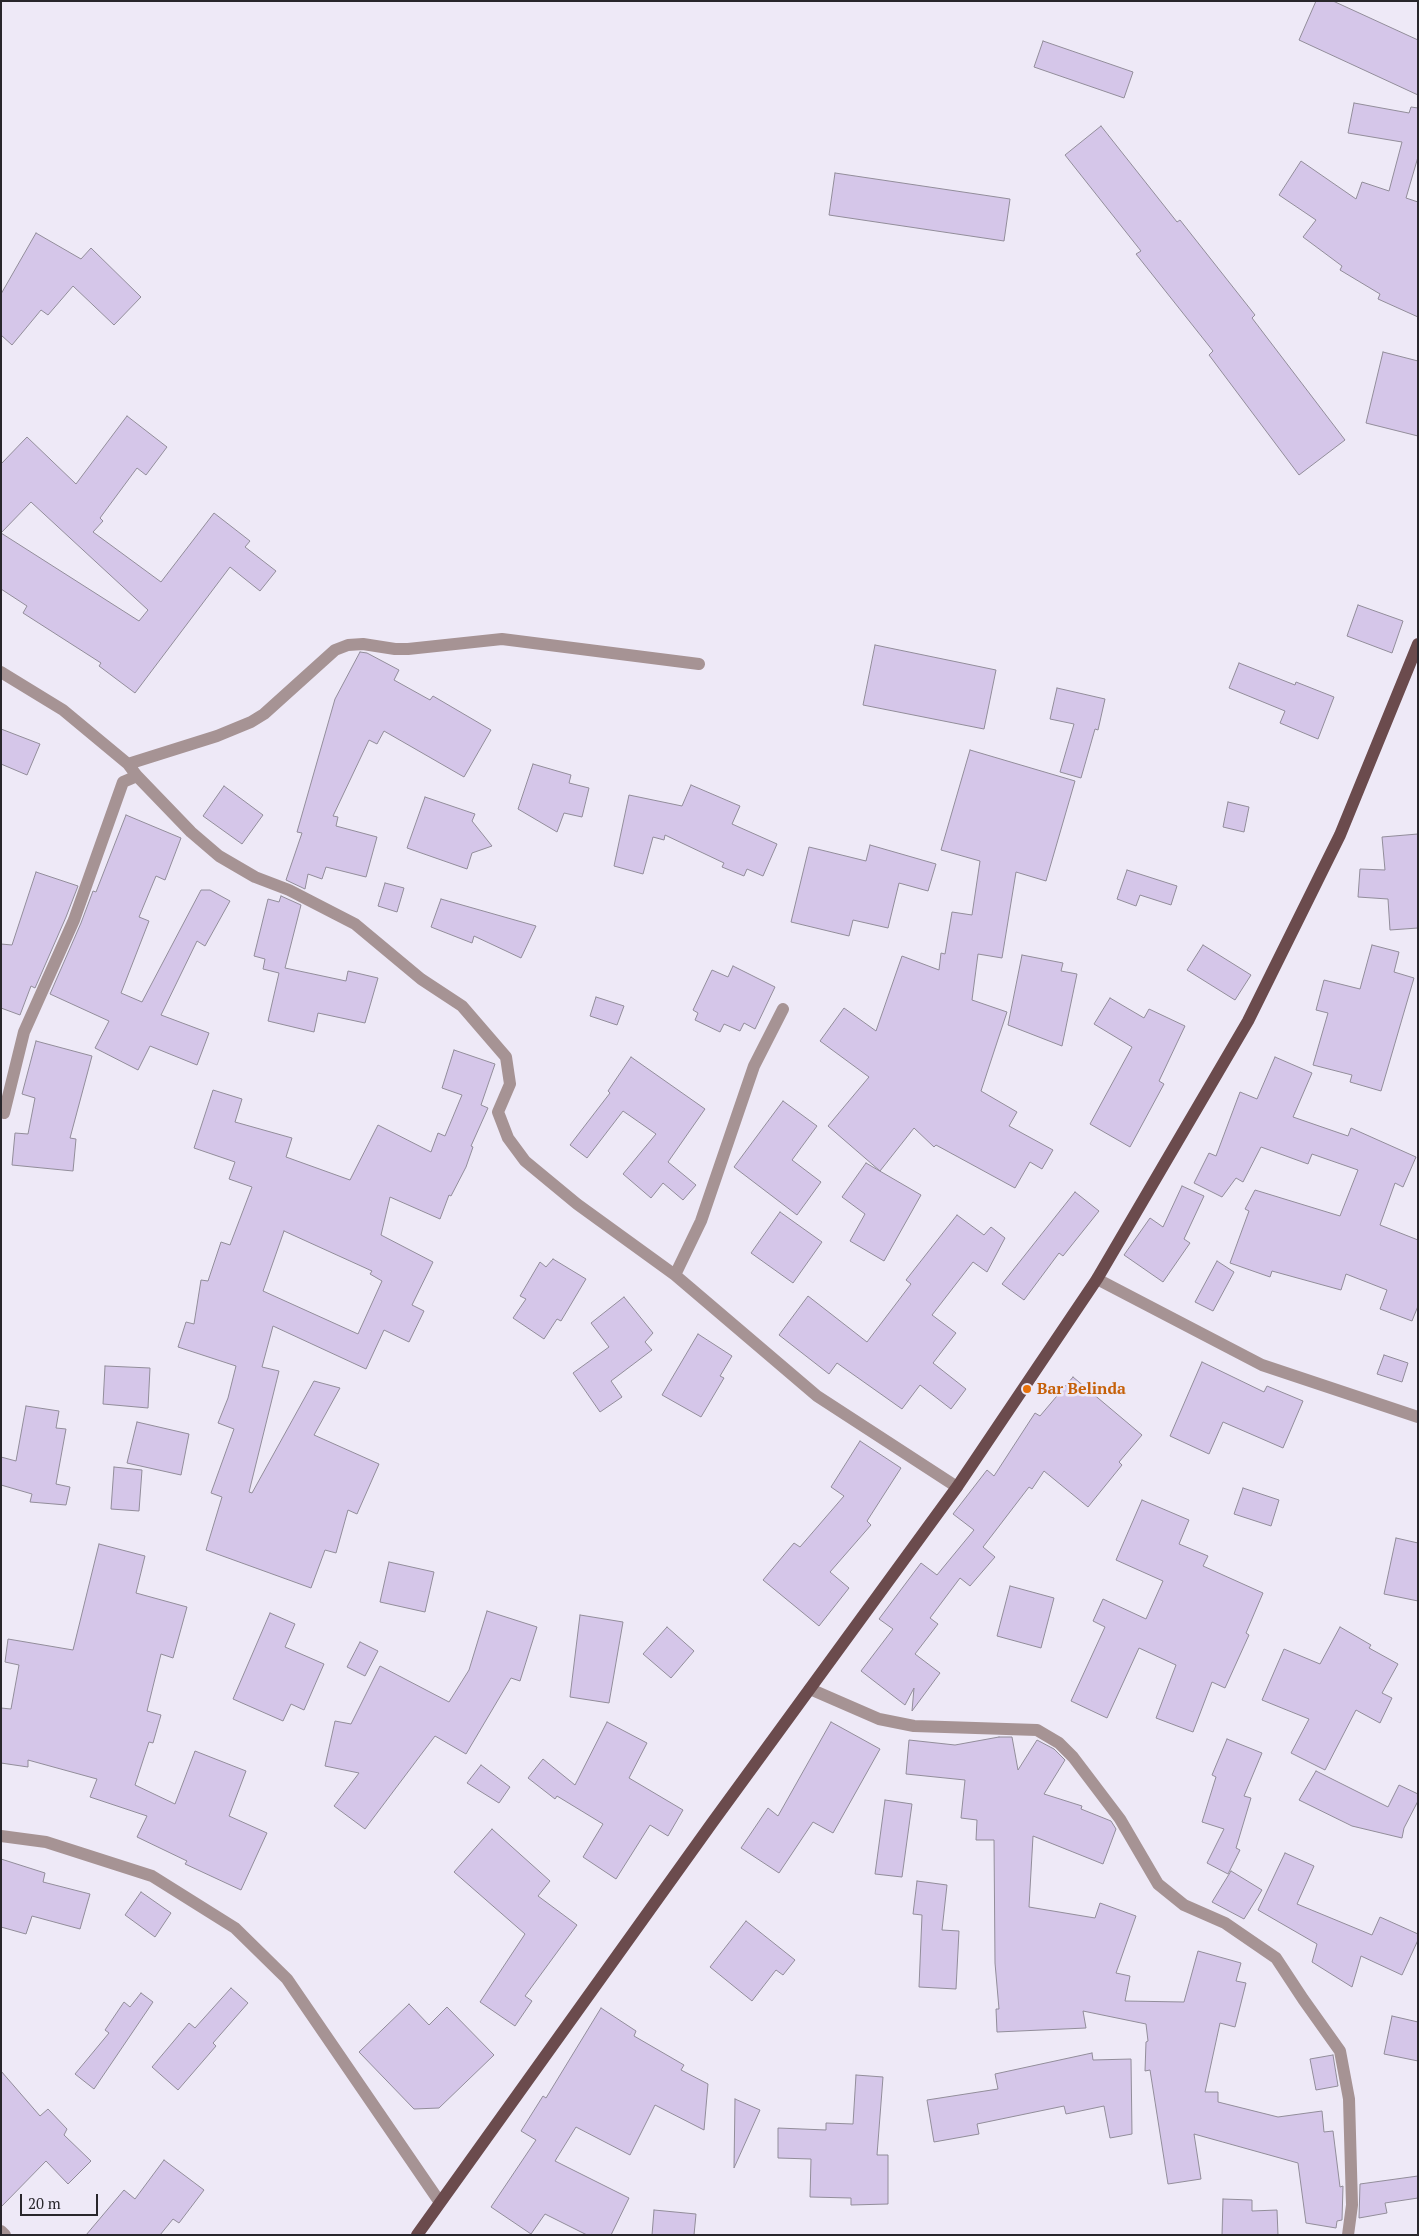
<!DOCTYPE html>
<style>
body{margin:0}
#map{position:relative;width:1419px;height:2236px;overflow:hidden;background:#eee9f7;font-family:"PT Serif",serif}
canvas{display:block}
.frame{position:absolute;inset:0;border:2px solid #28262b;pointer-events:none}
.scale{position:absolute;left:20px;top:2194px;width:78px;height:22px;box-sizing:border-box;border:2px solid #28262b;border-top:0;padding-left:6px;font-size:15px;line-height:18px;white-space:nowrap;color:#28262b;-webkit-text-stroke:4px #eee9f7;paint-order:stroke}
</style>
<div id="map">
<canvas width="1419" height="2236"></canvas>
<div class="frame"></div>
<div class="scale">20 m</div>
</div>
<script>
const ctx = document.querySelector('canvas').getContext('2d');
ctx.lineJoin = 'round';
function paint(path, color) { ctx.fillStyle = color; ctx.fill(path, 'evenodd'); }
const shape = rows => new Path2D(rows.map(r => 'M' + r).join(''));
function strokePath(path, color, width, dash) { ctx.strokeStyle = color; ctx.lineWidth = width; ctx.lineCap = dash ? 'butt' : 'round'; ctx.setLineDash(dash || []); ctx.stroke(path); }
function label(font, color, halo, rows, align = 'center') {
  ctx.font = font + ' "PT Serif",serif'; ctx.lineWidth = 5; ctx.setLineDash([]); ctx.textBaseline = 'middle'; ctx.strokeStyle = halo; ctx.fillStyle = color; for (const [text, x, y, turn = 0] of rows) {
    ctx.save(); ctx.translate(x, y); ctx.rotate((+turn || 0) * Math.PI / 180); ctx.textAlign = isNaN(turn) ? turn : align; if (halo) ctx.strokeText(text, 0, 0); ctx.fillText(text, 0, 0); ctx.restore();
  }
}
const building = shape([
 [1316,1,1333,1,1418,40,1418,95,1299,40,1316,1],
 [1043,41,1133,72,1124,98,1034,67,1043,41],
 [1354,103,1409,113,1411,107,1418,108,1418,157,1406,198,1418,202,1418,317,1378,299,1380,294,1340,270,1342,266,1303,237,1316,220,1279,195,1301,161,1356,199,1362,182,1389,191,1402,142,1348,133,1354,103],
 [1101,126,1177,222,1180,220,1255,315,1252,318,1345,440,1299,475,1209,355,1213,351,1136,254,1141,251,1065,155,1101,126],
 [835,173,1010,199,1004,241,829,215,835,173],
 [36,233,81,259,91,248,141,297,114,325,73,286,48,315,41,310,12,345,1,335,1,294,36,233],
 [1383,352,1418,361,1418,436,1366,423,1383,352],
 [127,416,167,447,146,475,137,468,100,518,103,521,93,532,161,582,214,513,250,541,245,547,276,571,260,591,230,567,135,693,99,666,101,663,23,613,27,606,1,589,1,533,139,621,148,610,31,502,1,533,1,464,27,437,76,484,127,416],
 [1358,605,1403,621,1392,653,1347,636,1358,605],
 [875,645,996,670,984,729,863,705,875,645],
 [360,652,367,653,399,670,394,680,430,700,433,696,491,730,464,777,384,731,377,744,369,740,333,816,338,817,336,826,377,837,366,877,326,867,322,879,308,874,305,889,286,880,302,833,297,832,335,699,360,652],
 [1239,663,1295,685,1296,682,1334,697,1318,739,1280,723,1285,711,1229,688,1239,663],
 [1057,688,1105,699,1098,730,1095,729,1081,778,1060,772,1074,724,1050,719,1057,688],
 [1,729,40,744,27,775,1,764,1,729],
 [970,750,1075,781,1046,881,1016,872,1002,958,978,954,972,1000,1007,1012,981,1091,1017,1112,1009,1126,1053,1150,1042,1169,1030,1162,1015,1188,936,1145,934,1147,914,1128,880,1171,828,1126,869,1077,820,1041,844,1008,876,1031,902,956,939,970,941,953,945,954,952,912,972,915,980,861,941,850,970,750],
 [533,764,571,775,569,783,589,788,582,817,564,813,557,832,518,809,533,764],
 [691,785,740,806,732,824,777,844,763,876,747,869,744,876,722,867,724,863,665,835,664,840,653,837,643,874,614,866,629,795,682,806,691,785],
 [224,786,263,815,242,844,203,816,224,786],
 [425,797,475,814,472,821,492,846,472,853,467,869,407,848,425,797],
 [1228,802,1249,807,1244,832,1223,827,1228,802],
 [126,815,181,838,165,880,156,876,139,917,149,921,121,993,142,1002,201,890,210,890,230,901,205,946,197,941,161,1015,209,1033,197,1065,150,1046,138,1070,95,1048,109,1021,50,994,81,923,93,891,96,892,126,815],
 [1418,834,1418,928,1390,930,1388,899,1358,897,1360,869,1385,870,1382,837,1418,834],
 [870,845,936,864,928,891,899,883,888,928,853,920,849,936,791,922,809,847,866,861,870,845],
 [1127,870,1177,886,1171,905,1140,895,1136,906,1117,899,1127,870],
 [36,872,78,886,66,917,35,988,31,986,20,1015,1,1008,1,944,12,945,36,872],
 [385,883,404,888,397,912,378,906,385,883],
 [281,896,301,905,285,968,346,981,348,971,378,978,365,1023,318,1013,314,1032,268,1021,279,973,263,969,265,959,254,956,268,899,279,902,281,896],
 [441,899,536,926,521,958,474,936,472,943,431,927,441,899],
 [1203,945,1251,975,1235,1000,1187,970,1203,945],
 [1372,945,1399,952,1394,972,1414,978,1381,1091,1350,1082,1352,1075,1313,1065,1328,1013,1316,1010,1324,980,1360,989,1372,945],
 [1022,955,1063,963,1061,971,1077,974,1062,1046,1008,1025,1022,955],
 [733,966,775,987,755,1029,744,1023,740,1031,724,1024,720,1032,695,1020,698,1013,693,1010,712,970,728,977,733,966],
 [596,997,624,1006,617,1025,590,1016,596,997],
 [1110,998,1144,1018,1149,1009,1185,1026,1159,1081,1164,1084,1130,1147,1090,1124,1132,1047,1094,1024,1110,998],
 [36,1041,92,1056,70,1138,76,1139,73,1171,12,1165,15,1133,28,1134,35,1098,22,1094,36,1041],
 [454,1050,495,1064,481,1105,488,1108,471,1146,473,1147,466,1167,451,1196,449,1195,440,1219,390,1197,381,1235,433,1262,412,1305,424,1311,409,1342,384,1330,366,1369,273,1326,262,1367,279,1371,249,1492,252,1493,314,1381,340,1388,314,1435,379,1464,357,1514,348,1510,336,1553,325,1550,311,1588,206,1550,222,1497,211,1493,234,1429,218,1423,228,1398,236,1366,178,1347,186,1322,194,1324,201,1280,208,1281,221,1242,230,1245,252,1187,229,1179,235,1162,194,1148,213,1090,242,1099,235,1122,292,1138,286,1157,350,1180,378,1125,431,1152,438,1133,445,1136,462,1095,442,1088,454,1050],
 [284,1231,372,1271,370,1274,382,1281,358,1334,263,1291,284,1231],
 [631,1057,705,1109,668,1162,696,1185,683,1200,663,1183,651,1198,623,1174,656,1134,623,1111,587,1158,570,1145,610,1093,608,1091,631,1057],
 [1275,1057,1312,1073,1293,1117,1348,1136,1351,1128,1416,1157,1403,1187,1395,1183,1380,1225,1418,1240,1418,1306,1412,1321,1380,1309,1387,1290,1346,1274,1341,1290,1272,1271,1270,1277,1230,1263,1249,1211,1245,1209,1255,1190,1340,1216,1358,1170,1312,1154,1308,1164,1261,1147,1243,1182,1236,1178,1222,1197,1194,1183,1209,1153,1216,1156,1240,1092,1257,1099,1275,1057],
 [783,1101,817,1126,792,1160,821,1182,797,1215,734,1167,783,1101],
 [866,1163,921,1195,884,1261,850,1241,865,1214,842,1197,866,1163],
 [1182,1186,1204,1196,1184,1239,1190,1243,1163,1282,1124,1255,1150,1218,1163,1227,1182,1186],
 [1075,1192,1099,1211,1063,1256,1059,1253,1024,1300,1002,1284,1075,1192],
 [780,1212,822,1242,793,1283,751,1253,780,1212],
 [957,1215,984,1235,991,1227,1005,1238,987,1272,973,1262,932,1315,956,1333,933,1363,966,1389,951,1409,920,1385,902,1409,837,1363,829,1374,779,1335,808,1296,867,1342,911,1284,906,1280,957,1215],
 [553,1259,586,1279,561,1321,557,1319,544,1339,513,1318,526,1299,520,1296,540,1262,546,1267,553,1259],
 [1217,1261,1234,1272,1213,1311,1195,1302,1217,1261],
 [624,1297,653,1333,645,1342,652,1350,611,1381,622,1397,600,1412,573,1373,609,1347,591,1323,624,1297],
 [698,1334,732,1356,720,1376,724,1378,701,1417,662,1395,698,1334],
 [1384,1355,1408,1363,1402,1382,1377,1374,1384,1355],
 [1202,1362,1264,1392,1267,1386,1303,1401,1283,1448,1223,1422,1209,1454,1170,1436,1202,1362],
 [105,1366,150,1368,148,1408,103,1404,105,1366],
 [1073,1377,1142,1435,1119,1462,1122,1465,1088,1507,1044,1471,1032,1489,1029,1487,983,1547,995,1557,970,1586,960,1578,930,1618,938,1624,915,1654,940,1673,912,1711,914,1688,905,1705,861,1671,893,1629,879,1619,921,1563,937,1575,974,1530,953,1514,987,1470,994,1476,1035,1413,1040,1416,1073,1377],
 [26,1406,59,1411,56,1428,66,1429,56,1484,70,1487,66,1505,30,1502,32,1494,1,1485,1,1457,16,1461,26,1406],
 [137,1422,189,1434,181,1475,127,1463,137,1422],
 [860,1441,901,1468,867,1521,871,1525,830,1572,849,1588,819,1626,763,1580,794,1543,800,1547,844,1496,831,1487,860,1441],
 [114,1467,142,1470,139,1511,111,1509,114,1467],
 [1243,1488,1279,1500,1271,1526,1234,1514,1243,1488],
 [1142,1500,1189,1520,1179,1544,1208,1556,1203,1566,1263,1593,1246,1633,1249,1635,1225,1688,1212,1682,1193,1732,1156,1718,1176,1665,1139,1648,1107,1718,1071,1701,1105,1627,1093,1621,1103,1599,1146,1619,1163,1581,1116,1560,1142,1500],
 [1396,1538,1418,1543,1418,1601,1384,1594,1396,1538],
 [99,1544,145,1556,136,1593,187,1607,173,1658,161,1654,147,1711,161,1715,153,1743,149,1742,135,1785,175,1804,195,1751,246,1771,229,1816,267,1833,241,1890,185,1864,187,1861,137,1837,147,1816,90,1797,97,1779,28,1760,28,1767,1,1763,1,1708,11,1709,19,1665,5,1662,8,1639,73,1650,99,1544],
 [389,1562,434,1572,425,1612,380,1602,389,1562],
 [1010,1586,1054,1598,1041,1648,997,1636,1010,1586],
 [487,1611,537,1627,520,1681,511,1678,466,1754,435,1736,365,1829,334,1806,359,1773,325,1766,335,1721,351,1724,380,1666,449,1702,469,1670,487,1611],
 [270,1613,295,1624,285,1647,324,1664,304,1710,291,1704,283,1721,233,1699,270,1613],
 [580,1615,623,1622,609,1703,570,1697,580,1615],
 [667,1627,694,1651,671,1678,643,1654,667,1627],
 [1340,1627,1371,1645,1369,1648,1398,1664,1382,1693,1392,1698,1380,1723,1356,1710,1325,1770,1291,1753,1309,1719,1262,1700,1284,1649,1320,1664,1340,1627],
 [360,1642,378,1651,365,1676,347,1667,360,1642],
 [607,1722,647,1743,629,1778,683,1810,668,1836,650,1825,616,1879,583,1857,603,1824,557,1796,555,1799,528,1778,543,1759,575,1785,607,1722],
 [831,1722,880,1749,833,1833,813,1822,779,1873,741,1848,768,1808,778,1816,831,1722],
 [999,1737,1012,1737,1018,1770,1037,1740,1054,1749,1065,1760,1044,1794,1082,1806,1081,1809,1111,1821,1116,1829,1103,1864,1033,1836,1029,1907,1095,1918,1100,1903,1136,1916,1116,1973,1130,1976,1125,2001,1184,2002,1198,1951,1241,1963,1236,1981,1246,1983,1235,2027,1220,2023,1205,2092,1218,2092,1218,2102,1278,2117,1322,2111,1324,2132,1333,2131,1340,2187,1343,2186,1342,2220,1337,2221,1336,2228,1306,2223,1298,2163,1194,2134,1201,2179,1168,2184,1150,2070,1145,2071,1146,2042,1148,2041,1146,2024,1083,2011,1086,2028,997,2032,996,2009,999,2009,995,1963,994,1840,976,1840,977,1820,961,1818,965,1780,906,1774,909,1740,955,1745,999,1737],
 [1227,1739,1262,1753,1244,1796,1251,1798,1236,1848,1240,1850,1228,1874,1207,1863,1224,1829,1202,1822,1216,1777,1212,1775,1227,1739],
 [481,1765,510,1787,499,1803,467,1783,481,1765],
 [1316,1771,1388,1807,1399,1785,1418,1794,1418,1801,1404,1828,1402,1838,1352,1826,1299,1800,1316,1771],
 [885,1800,912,1804,902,1877,875,1874,885,1800],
 [492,1829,550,1881,538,1896,577,1925,525,1996,532,2001,515,2026,480,2002,525,1934,454,1872,492,1829],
 [1285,1853,1314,1866,1297,1904,1372,1935,1380,1917,1418,1934,1418,1940,1402,1975,1361,1956,1352,1987,1312,1962,1317,1944,1258,1910,1285,1853],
 [1,1859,45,1873,43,1882,90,1894,80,1929,32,1916,26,1934,1,1927,1,1859],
 [1231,1871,1262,1890,1244,1919,1212,1902,1231,1871],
 [917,1881,947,1885,942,1930,959,1931,956,1989,919,1987,922,1915,913,1914,917,1881],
 [141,1892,171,1913,155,1937,125,1915,141,1892],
 [746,1921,795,1960,783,1975,776,1970,752,2001,710,1967,746,1921],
 [231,1988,248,2003,213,2043,216,2046,178,2090,152,2067,189,2023,195,2028,231,1988],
 [141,1993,153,2002,94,2089,75,2074,109,2033,105,2030,124,2002,130,2007,141,1993],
 [409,2004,429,2025,447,2007,494,2055,439,2108,414,2109,359,2052,409,2004],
 [601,2008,636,2031,634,2036,684,2065,681,2070,708,2084,704,2130,655,2105,630,2155,576,2127,555,2161,629,2198,611,2235,587,2235,545,2214,531,2234,491,2207,536,2140,521,2131,543,2096,546,2098,601,2008],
 [1392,2016,1418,2022,1418,2061,1384,2054,1392,2016],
 [1092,2053,1093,2060,1131,2059,1132,2134,1110,2138,1104,2106,1066,2114,1064,2106,977,2124,979,2134,934,2142,927,2100,998,2089,995,2074,1092,2053],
 [1333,2055,1338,2086,1316,2090,1310,2059,1333,2055],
 [1,2071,40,2116,48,2109,67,2129,64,2135,91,2161,68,2184,46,2161,1,2207,1,2071],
 [856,2075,883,2077,877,2155,888,2155,888,2204,851,2205,851,2198,810,2197,811,2159,778,2158,778,2128,826,2130,826,2123,853,2124,856,2075],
 [735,2099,760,2110,734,2168,735,2099],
 [164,2160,204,2190,179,2223,173,2219,160,2235,86,2235,124,2190,135,2199,164,2160],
 [1418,2176,1418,2198,1385,2203,1387,2213,1359,2218,1360,2184,1418,2176],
 [1223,2199,1252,2200,1252,2211,1277,2210,1278,2235,1222,2235,1223,2199],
 [654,2210,696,2214,694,2235,652,2235,654,2210]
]);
paint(building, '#d5c6e9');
strokePath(building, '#928d9a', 1);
strokePath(shape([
 [1,672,63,710,128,764,137,776,191,832,219,856,255,877,289,890,355,924,421,979,462,1006,506,1057,510,1084,498,1112,508,1138,525,1161,577,1204,675,1275,817,1396,957,1487],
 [128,764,217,736,251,722,264,714,335,650,348,645,363,644,395,649,408,649,502,639,699,664],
 [4,1113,24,1032,74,920,123,782,137,776],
 [675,1275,701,1221,754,1066,783,1009],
 [1097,1279,1262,1365,1418,1417],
 [810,1689,879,1719,914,1726,1037,1730,1059,1743,1073,1757,1120,1819,1158,1884,1184,1905,1225,1923,1276,1958,1303,1999,1340,2051,1349,2099,1352,2205,1348,2235],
 [1,1836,46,1842,152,1876,235,1928,287,1979,439,2201],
 [1,2231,5,2235]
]), '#a69394', 12);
strokePath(shape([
 [417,2235,712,1823,957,1487,1097,1279,1248,1021,1340,835,1418,644]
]), '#6b4b4d', 12);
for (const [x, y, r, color] of [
 [1027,1389,5,"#e8710a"]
]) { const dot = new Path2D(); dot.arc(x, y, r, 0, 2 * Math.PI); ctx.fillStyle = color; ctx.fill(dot); strokePath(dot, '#eee9f7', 2); }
label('bold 16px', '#c56008', '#eee9f7', [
 ["Bar Belinda",1037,1389]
], 'left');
</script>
